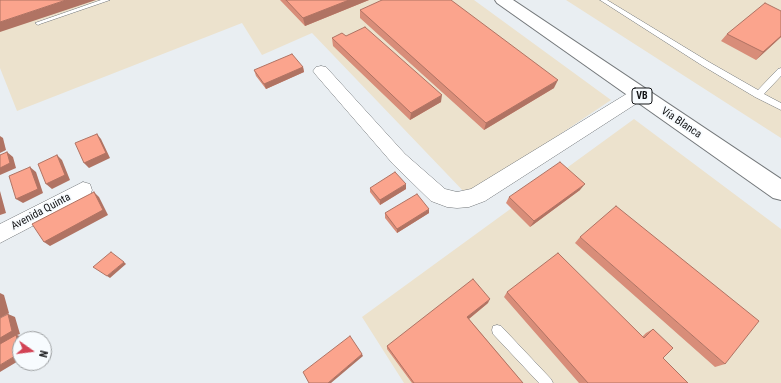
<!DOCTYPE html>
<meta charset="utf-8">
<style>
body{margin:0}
#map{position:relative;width:781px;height:383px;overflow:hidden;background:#e9eef2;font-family:"Roboto Condensed",sans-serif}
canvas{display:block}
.north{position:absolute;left:12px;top:331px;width:40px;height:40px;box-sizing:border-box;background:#f7fbfe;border:1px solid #9c9fa1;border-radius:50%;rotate:104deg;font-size:11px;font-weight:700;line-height:16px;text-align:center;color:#131416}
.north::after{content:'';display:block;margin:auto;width:14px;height:18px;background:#d24254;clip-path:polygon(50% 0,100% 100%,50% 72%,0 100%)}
</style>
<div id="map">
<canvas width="781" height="383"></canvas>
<div class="north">N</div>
</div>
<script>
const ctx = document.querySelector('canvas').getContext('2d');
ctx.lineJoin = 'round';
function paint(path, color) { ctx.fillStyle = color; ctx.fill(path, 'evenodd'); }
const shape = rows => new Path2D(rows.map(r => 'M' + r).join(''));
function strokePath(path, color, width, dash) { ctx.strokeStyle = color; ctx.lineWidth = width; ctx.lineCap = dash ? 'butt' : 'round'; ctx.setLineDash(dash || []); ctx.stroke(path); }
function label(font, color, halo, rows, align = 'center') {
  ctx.font = font + ' "Roboto Condensed",sans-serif'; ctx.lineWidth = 3.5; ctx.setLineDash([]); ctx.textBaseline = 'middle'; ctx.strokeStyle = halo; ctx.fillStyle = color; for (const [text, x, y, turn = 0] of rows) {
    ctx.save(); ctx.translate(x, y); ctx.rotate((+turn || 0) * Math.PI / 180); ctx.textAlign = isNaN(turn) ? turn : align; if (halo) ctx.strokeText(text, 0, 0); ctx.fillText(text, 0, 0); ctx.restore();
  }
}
paint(shape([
 [0,0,474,0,611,100,468,196,312,33,262,55,242,23,17,111,0,68],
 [566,0,781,0,781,138],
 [634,119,781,229,781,383,404,383,362,317]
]), '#ece2cd');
const lane = shape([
 [101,0,110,0,40,24,38,25,35,23,101,0],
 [600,0,607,0,709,62,758,90,778,69,781,68,781,76,764,94,781,103,781,110,755,97,703,66,600,0],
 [497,325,501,326,551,379,553,383,539,383,493,334,492,330,493,326,497,325]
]);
const street = shape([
 [321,66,326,67,405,154,445,189,457,192,471,189,633,90,639,88,645,90,647,94,645,98,485,201,469,207,457,208,447,207,431,201,393,164,316,75,313,71,316,67,321,66],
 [83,182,90,184,92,190,90,196,0,243,0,224,83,182]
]);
const primary = shape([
 [495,0,513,0,781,179,781,200,773,198,497,3,495,0]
]);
strokePath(lane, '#73777a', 1);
strokePath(street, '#73777a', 1);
strokePath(primary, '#73777a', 2);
paint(lane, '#fff');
paint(street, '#fff');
paint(primary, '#fff');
paint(shape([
 [280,0,369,0,305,26],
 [360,10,554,88,484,130,360,18],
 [727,34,781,37,756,60,721,41],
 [346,36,441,102,410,120,333,46,332,38],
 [303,67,304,72,266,89,256,76,254,70],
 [370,188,406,189,380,205,370,192],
 [580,190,530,227,506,203,509,197],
 [385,213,429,213,397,233,385,218],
 [580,237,725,364,715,367,575,243],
 [507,292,642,337,646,333,653,329,663,358,688,383,579,383,504,297],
 [488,303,469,319,523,383,412,383,387,349,387,346]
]), '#d88d79');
paint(shape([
 [66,0,96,0,0,32,0,22],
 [349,0,369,0,305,26,303,18],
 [781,36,781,37,756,60,763,52],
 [303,67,304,72,266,89,264,84],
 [558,80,554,88,484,130,486,123],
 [442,95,441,102,410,120,411,113],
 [97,134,101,139,110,158,89,168,84,163],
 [0,136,3,138,6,150,0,153],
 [7,152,13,157,16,168,0,175,0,168],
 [57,155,62,160,70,180,52,189,46,184],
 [30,167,36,172,43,193,23,203,16,199],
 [406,184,406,189,380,205,380,200],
 [585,184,580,190,530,227,534,221],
 [0,191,6,213,0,215],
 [94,192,99,197,108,215,50,246,44,242],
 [429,209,429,213,397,233,397,229],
 [124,262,126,264,110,278,107,276],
 [0,293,4,295,9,313,0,318],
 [490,299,488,303,465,322,467,317],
 [8,314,15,317,20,334,17,335,24,338,24,339,20,339,20,350,0,345,0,338],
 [20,353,20,360,0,372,0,365],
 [362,354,363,356,331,383,328,383]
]), '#b07363');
const building = shape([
 [0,0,66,0,0,22,0,0],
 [286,0,349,0,303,18,286,0],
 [382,0,451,0,558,80,486,123,360,10,382,0],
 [765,3,781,11,781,36,763,52,727,34,765,3],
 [365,27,442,95,411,113,332,38,342,33,346,36,365,27],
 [292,54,303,67,264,84,254,70,292,54],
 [97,134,106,153,84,163,75,143,97,134],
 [7,152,10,163,0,168,0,155,7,152],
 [57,155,65,175,46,184,38,164,57,155],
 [560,162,585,184,534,221,509,197,560,162],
 [30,167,38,189,16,199,9,176,30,167],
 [395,172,406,184,380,200,370,188,395,172],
 [94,192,103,210,44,242,32,224,94,192],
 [417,194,429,209,397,229,385,213,417,194],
 [616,206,759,321,725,364,580,237,616,206],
 [111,252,124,262,107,276,93,267,111,252],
 [558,253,644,338,653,329,673,348,663,358,688,383,588,383,507,292,558,253],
 [473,279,490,299,467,317,523,383,414,383,387,346,473,279],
 [8,314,12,331,0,338,0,318,8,314],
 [16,335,20,350,20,353,0,365,0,344,16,335],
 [350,336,362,354,328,383,309,383,303,372,350,336]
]);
paint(building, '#fba48d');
strokePath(building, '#b07363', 1);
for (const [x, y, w] of [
 [642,96,20]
]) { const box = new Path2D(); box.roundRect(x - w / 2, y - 8, w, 16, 3); ctx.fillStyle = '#f7fbfe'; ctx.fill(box); strokePath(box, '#131416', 1); }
label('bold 10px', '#131416', null, [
 ["VB",642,96]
]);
label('11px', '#131416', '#f7fbfe', [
 ["Vía Blanca",681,123,34],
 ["Avenida Quinta",41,212,-28]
]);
</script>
